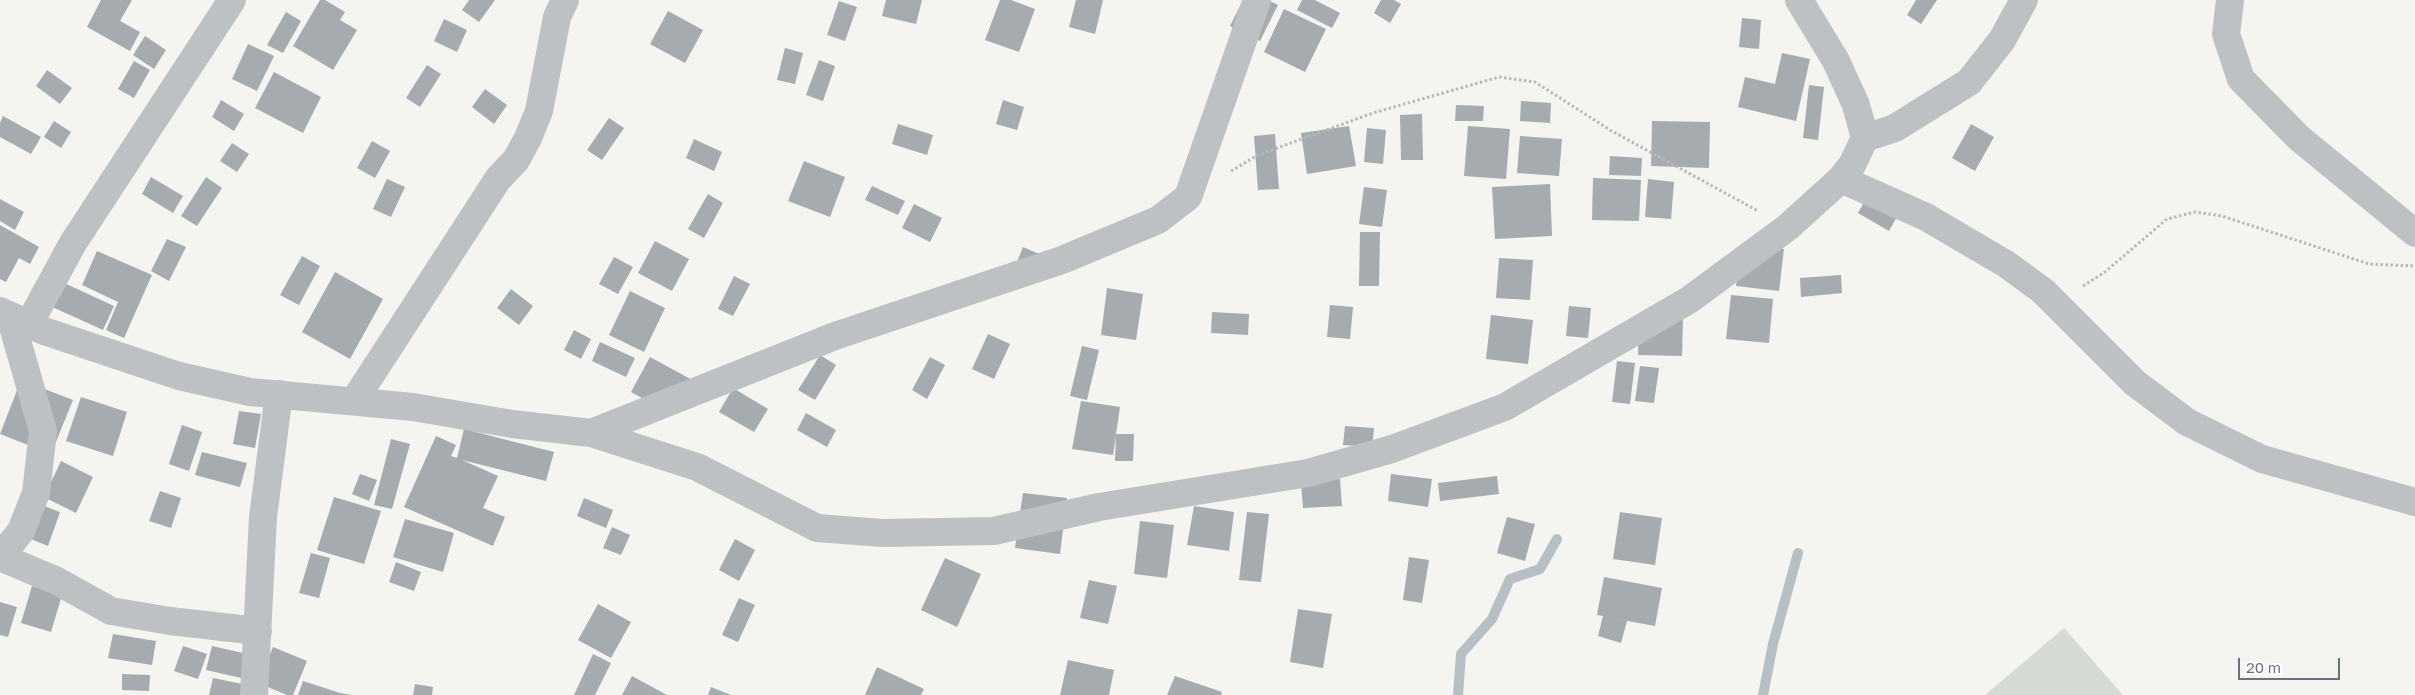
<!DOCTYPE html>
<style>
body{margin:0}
#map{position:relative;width:2415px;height:695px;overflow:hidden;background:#f4f4f0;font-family:"Golos Text",sans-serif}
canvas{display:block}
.scale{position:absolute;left:2238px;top:658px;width:102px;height:22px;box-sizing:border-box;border:2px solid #67737d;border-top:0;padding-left:6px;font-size:15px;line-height:18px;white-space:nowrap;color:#67737d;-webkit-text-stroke:4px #fff;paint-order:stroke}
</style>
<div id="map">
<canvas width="2415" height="695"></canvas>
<div class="scale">20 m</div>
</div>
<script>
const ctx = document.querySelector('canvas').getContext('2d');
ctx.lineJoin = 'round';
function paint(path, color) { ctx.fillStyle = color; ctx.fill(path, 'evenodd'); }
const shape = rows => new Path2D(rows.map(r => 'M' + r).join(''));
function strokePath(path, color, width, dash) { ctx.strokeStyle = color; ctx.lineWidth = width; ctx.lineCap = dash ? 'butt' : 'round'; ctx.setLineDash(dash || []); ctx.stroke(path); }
paint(shape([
 [2064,628,2123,695,1985,695]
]), '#d5dad2');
strokePath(shape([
 [1458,695,1461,654,1492,619,1510,579,1540,569,1557,539],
 [1763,695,1773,644,1798,553]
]), '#b6c0c4', 10);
paint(shape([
 [101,0,132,0,120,21,140,32,130,51,87,27],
 [320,0,325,0,345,12,340,20,357,30,333,70,293,46],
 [469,0,495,0,479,22,462,10],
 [886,0,922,0,916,24,882,16],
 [1000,0,1011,0,1035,9,1019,52,985,40],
 [1076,0,1103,0,1095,34,1069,27],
 [1243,0,1268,0,1278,5,1260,41,1230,26],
 [1302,0,1315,0,1340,13,1332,28,1297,10],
 [1381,0,1394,0,1401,4,1390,23,1374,13],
 [1916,0,1937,0,1921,24,1907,15],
 [839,1,857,7,845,41,827,35],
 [1284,9,1326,29,1305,72,1264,52],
 [668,11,703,30,685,63,650,44],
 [286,12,301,21,283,53,267,45],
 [1742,18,1761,20,1759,49,1739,47],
 [444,19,467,30,457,52,434,41],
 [145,36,166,50,154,69,133,55],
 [248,44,274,56,257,91,232,79],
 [785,48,803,53,795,84,777,80],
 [1782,53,1810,59,1796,121,1738,107,1745,77,1775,84],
 [819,60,835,66,823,101,806,95],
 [134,61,150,70,134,98,118,89],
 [427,65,441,74,420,107,406,98],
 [47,70,72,88,60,104,36,86],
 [274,72,321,97,303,133,255,108],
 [1809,85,1824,87,1818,140,1803,138],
 [485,89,507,105,494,124,472,107],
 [221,100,244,114,234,131,212,117],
 [1003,100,1024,107,1017,130,996,124],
 [1521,101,1551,103,1550,123,1520,121],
 [1456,105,1484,106,1483,121,1455,121],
 [1422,114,1423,160,1401,160,1400,115],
 [3,116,41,137,31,154,0,137,0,123],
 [609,118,624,128,602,160,587,150],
 [54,121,71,132,61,148,44,137],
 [1652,121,1710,122,1709,168,1651,166],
 [898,124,933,135,927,155,892,144],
 [1971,124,1994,137,1975,171,1952,158],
 [1349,126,1356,166,1307,174,1301,133],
 [1468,126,1510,129,1506,179,1464,176],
 [1367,128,1386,130,1383,164,1364,162],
 [1275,134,1279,189,1258,190,1254,136],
 [1520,136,1562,139,1559,176,1517,173],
 [694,139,722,152,714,171,686,158],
 [372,141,390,151,375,178,357,168],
 [232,143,249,154,237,172,220,161],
 [1610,156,1642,158,1641,176,1609,175],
 [804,161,845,177,830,217,788,201],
 [151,177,183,196,173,213,142,194],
 [206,177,222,188,197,226,181,216],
 [1593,178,1641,180,1639,221,1592,220],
 [387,179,405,187,391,217,373,209],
 [1648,179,1674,182,1671,219,1645,217],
 [1550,184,1552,236,1495,239,1492,187],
 [872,186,905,201,898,215,865,200],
 [1364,187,1387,190,1382,227,1359,224],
 [1872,188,1903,206,1889,231,1858,213],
 [708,194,723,203,704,238,688,229],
 [0,199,24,212,15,230,0,221],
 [914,204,942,218,930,242,902,228],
 [0,225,39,247,30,264,19,258,6,282,0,279],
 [1360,232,1380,232,1379,286,1359,286],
 [167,239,186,247,169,281,151,271],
 [655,241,689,259,672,291,638,273],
 [1741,244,1784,249,1779,291,1736,286],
 [1023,247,1046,257,1015,267],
 [97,251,152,275,124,338,106,330,118,302,82,285],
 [302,256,320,266,299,305,280,295],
 [614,257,633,267,618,294,599,284],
 [1499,258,1533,260,1530,300,1496,298],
 [335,272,383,299,350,359,302,332],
 [1841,275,1842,293,1801,297,1800,278],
 [734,276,750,284,733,316,718,309],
 [62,282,114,306,103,330,50,306],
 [1107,288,1143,294,1136,340,1101,335],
 [511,289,533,306,519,325,497,308],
 [630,291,665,308,644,352,609,335],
 [1731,295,1773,299,1769,343,1726,339],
 [1330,305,1353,307,1350,339,1327,337],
 [1569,306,1591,308,1588,338,1566,336],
 [1212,312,1249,314,1248,335,1211,333],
 [1491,315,1533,320,1528,364,1486,359],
 [1639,317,1683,318,1682,356,1638,355],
 [574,330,591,339,581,359,564,350],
 [988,334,1010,344,994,379,972,369],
 [600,342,635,358,626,377,592,361],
 [1082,346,1099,350,1087,400,1070,396],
 [820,355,836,365,815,400,798,390],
 [650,357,696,382,664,410,631,392],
 [930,357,945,365,927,399,912,390],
 [1617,361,1635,363,1630,404,1612,402],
 [1640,366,1659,368,1654,403,1635,401],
 [21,380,73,400,51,454,0,434],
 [733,388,768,409,754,432,719,412],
 [81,397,127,412,113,456,66,441],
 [1081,401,1120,407,1116,434,1134,434,1133,461,1115,461,1116,435,1113,455,1072,449],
 [239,411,261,414,255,448,233,444],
 [806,413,836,430,827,447,797,430],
 [182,425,202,432,189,471,169,464],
 [1345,426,1374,428,1372,447,1343,445],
 [464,429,554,452,546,481,462,460,498,476,483,508,505,517,493,546,404,507,436,436,456,445,451,456,457,458],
 [391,439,410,444,392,509,374,505],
 [202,452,247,463,240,487,195,475],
 [61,461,93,477,76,513,44,497],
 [360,474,377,480,369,501,352,494],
 [1391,474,1432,479,1428,507,1388,501],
 [1497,476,1499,494,1440,501,1438,483],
 [1340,479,1342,506,1303,508,1301,482],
 [160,491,181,498,171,528,149,521],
 [1023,493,1067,498,1060,554,1015,548],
 [334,497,381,511,364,564,317,550],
 [584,498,613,510,606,528,577,516],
 [39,504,60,512,48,546,26,537],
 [1194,506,1234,512,1229,551,1187,545],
 [1247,512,1269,514,1261,582,1239,580],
 [1620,512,1662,518,1655,565,1613,559],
 [1507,517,1535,524,1525,561,1497,553],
 [405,519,454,533,443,572,393,557],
 [1140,521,1174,525,1167,578,1134,574],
 [612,527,630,535,621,555,603,548],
 [735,539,755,550,739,581,719,570],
 [311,553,330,558,319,598,299,593],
 [1409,557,1429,560,1422,603,1403,600],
 [945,558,981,574,957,627,921,610],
 [396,562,421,572,414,591,389,582],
 [1604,577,1662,588,1655,626,1617,619,1627,621,1621,643,1598,636,1603,616,1597,615],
 [1089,580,1117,586,1108,624,1080,618],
 [32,586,62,595,51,632,21,623],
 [739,598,755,605,738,642,722,635],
 [0,602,17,607,8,637,0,635],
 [598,604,631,622,611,658,578,640],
 [1298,609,1332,614,1323,668,1290,662],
 [113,634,156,641,152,665,108,658],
 [183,646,207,654,198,679,174,671],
 [212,646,256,656,250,680,206,670],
 [273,647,307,661,293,695,287,695,258,683],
 [593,654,611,663,595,695,574,695],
 [1068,660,1114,670,1109,695,1060,695],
 [877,667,924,689,921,695,865,695],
 [122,674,150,675,149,691,122,690],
 [632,676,667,695,622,695],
 [1175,676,1222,692,1221,695,1167,695],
 [213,678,252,686,250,695,209,695],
 [303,681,340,693,352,695,298,695],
 [415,684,433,687,432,695,413,695],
 [711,687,731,695,708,695]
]), '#a5abaf');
strokePath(shape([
 [1231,171,1258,155,1373,113,1499,77,1535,82,1610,130,1758,211],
 [2083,286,2105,272,2167,219,2195,212,2222,216,2369,264,2414,266]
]), '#b7babb', 3, [2.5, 2.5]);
strokePath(shape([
 [2230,0,2226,34,2241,79,2299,138,2415,233],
 [1865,138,1895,128,1969,82,2002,40,2024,0],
 [1841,179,1926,217,2006,264,2043,291,2135,383,2187,422,2262,459,2415,502],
 [0,311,44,331,179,376,250,392,413,407,512,424,591,433,697,467,817,528,883,533,994,531,1099,507,1308,473,1392,449,1505,407,1689,300,1788,227,1841,179,1852,165,1865,138,1856,105,1836,61,1799,0],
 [29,324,73,243,232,0],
 [354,401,498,179,516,160,528,138,539,111,557,17,565,0],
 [591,433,835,336,1062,260,1158,220,1188,197,1257,0],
 [0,557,57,581,111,611,170,621,258,631],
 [0,557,21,531,36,493,43,431,10,316],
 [254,695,263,517,279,394]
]), '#bec1c3', 28);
</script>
